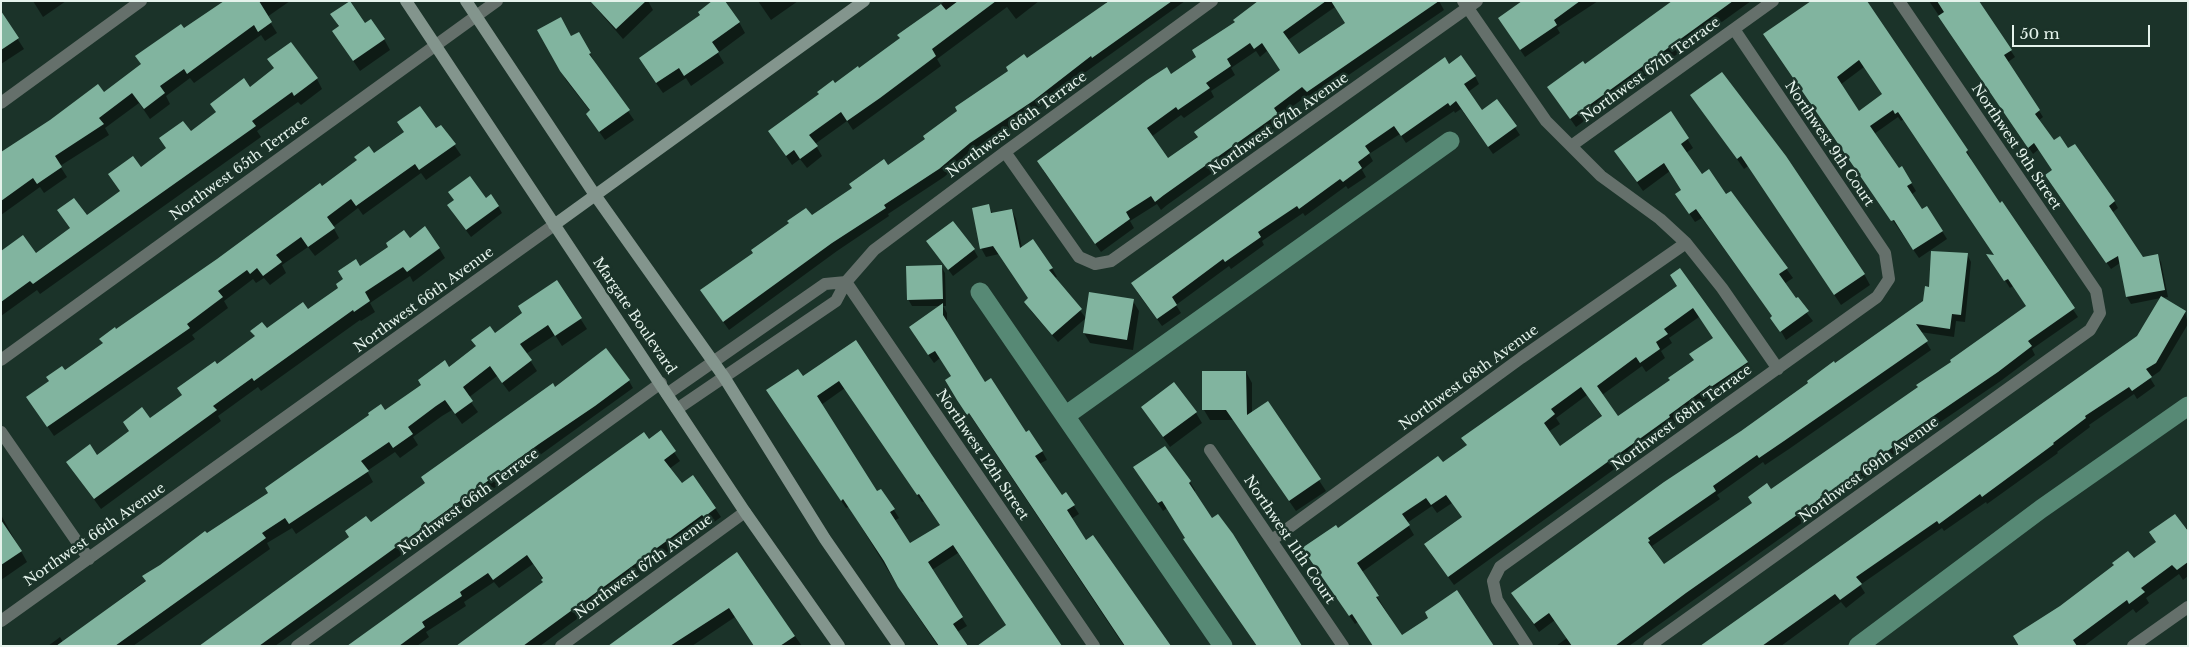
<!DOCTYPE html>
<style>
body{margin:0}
#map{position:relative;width:2189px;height:647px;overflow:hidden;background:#1b3329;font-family:"Libre Baskerville",serif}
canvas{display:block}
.frame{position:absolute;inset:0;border:2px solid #e5f3ec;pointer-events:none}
.scale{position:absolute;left:2012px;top:25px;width:138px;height:22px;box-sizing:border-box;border:2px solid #e5f3ec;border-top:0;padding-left:6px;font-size:15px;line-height:18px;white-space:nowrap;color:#e5f3ec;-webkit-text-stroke:4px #1b3329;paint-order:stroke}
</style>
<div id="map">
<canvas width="2189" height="647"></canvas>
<div class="frame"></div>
<div class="scale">50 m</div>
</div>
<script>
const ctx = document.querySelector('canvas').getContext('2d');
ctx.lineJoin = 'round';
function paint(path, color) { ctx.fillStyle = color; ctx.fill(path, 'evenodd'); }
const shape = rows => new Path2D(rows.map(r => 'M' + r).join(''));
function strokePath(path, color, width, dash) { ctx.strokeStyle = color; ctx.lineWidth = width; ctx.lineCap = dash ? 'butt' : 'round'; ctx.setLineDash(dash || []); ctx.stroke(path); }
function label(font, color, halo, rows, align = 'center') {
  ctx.font = font + ' "Libre Baskerville",serif'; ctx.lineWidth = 5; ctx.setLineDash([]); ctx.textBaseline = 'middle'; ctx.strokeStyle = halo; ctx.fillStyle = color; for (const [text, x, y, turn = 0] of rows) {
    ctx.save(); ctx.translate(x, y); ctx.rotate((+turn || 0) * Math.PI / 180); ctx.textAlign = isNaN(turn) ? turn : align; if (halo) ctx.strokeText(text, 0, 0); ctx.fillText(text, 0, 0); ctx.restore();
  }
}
paint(shape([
 [33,1,66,1,43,17],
 [226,1,290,1,267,17,277,33,265,41,261,35,194,83,190,78,166,96,170,104,150,119,139,103,105,128,109,135,60,166,67,177,44,193,40,187,1,215,1,153,104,94,184,30],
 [590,1,648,1,653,10,623,39],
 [758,1,798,1,771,20],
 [945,1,1039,1,1016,19,1007,7,937,59,941,66,853,130,847,121,815,144,822,156,807,168,800,159,792,165,769,131,901,39,899,35],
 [1105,1,1185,1,1052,96,1053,98,1037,109,975,151,944,177,888,214,889,216,837,251,729,330,707,299,811,217,926,140,1027,60,1107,4],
 [1260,1,1439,1,1444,10,1312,100,1308,95,1278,117,1282,123,1167,205,1161,210,1157,204,1130,221,1134,228,1101,252,1043,170,1198,57],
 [1335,7,1346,23,1299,56,1288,40],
 [1256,51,1260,57,1267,51,1281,71,1168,160,1151,137,1181,115,1184,118,1214,97,1211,91,1235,75,1231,68],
 [1523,1,1598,1,1557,28,1560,33,1525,57,1504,26],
 [1674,1,1751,1,1576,127,1554,96,1585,66],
 [1814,1,1967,151,1971,159,1969,160,1999,205,2002,203,2078,317,2032,349,2035,355,2002,380,1895,453,1896,455,1865,478,1629,646,1556,646,1567,638,1555,620,1539,632,1512,593,1924,302,1930,288,1967,254,1971,262,1965,322,1956,321,1954,337,1920,332,1931,350,1789,449,1765,465,1763,462,1717,495,1720,499,1652,546,1664,566,1919,387,2027,307,2013,286,2010,288,1993,262,1996,256,1904,119,1901,121,1898,117,1874,134,1898,170,1911,183,1916,191,1911,195,1921,211,1927,207,1947,239,1919,258,1769,42],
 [1864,67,1883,94,1858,113,1840,85],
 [1929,1,1977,1,2015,57,2008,62,2043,117,2038,121,2054,142,2068,150,2114,201,2118,208,2112,213,2143,258,2157,255,2161,262,2168,297,2162,298,2185,312,2188,324,2160,371,2150,378,2155,386,2137,399,2134,394,2089,425,2090,427,2057,452,2058,453,1987,504,1986,502,1944,531,1942,528,1860,585,1865,593,1846,608,1841,602,1781,646,1704,646,2138,337,2161,298,2131,304,2127,297,2120,263,2111,269,2051,182,2054,171,2039,149,2033,154],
 [1,13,24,49,1,64],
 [332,14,364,25,384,39,390,50,360,71,333,31,339,27],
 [739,22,745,33,718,53,724,63,691,86,686,78,663,93,646,69],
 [539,31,571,38,579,33,595,63,634,120,605,140,593,123,591,112,566,80],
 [269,59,317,79,322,89,301,105,298,102,257,131,261,137,40,294,37,290,1,316,1,259,36,255,71,229,59,210,86,217,121,192,109,174,140,169,191,133,217,113,211,104,249,88,275,69],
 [1449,65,1475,76,1479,84,1468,92,1482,111,1497,101,1520,135,1493,154,1461,109,1455,113,1454,111,1406,143,1400,134,1369,154,1373,161,1362,170,1366,177,1348,189,1346,186,1305,216,1303,213,1262,241,1264,245,1231,269,1229,266,1176,305,1181,313,1162,326,1137,292],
 [1692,96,1864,274,1870,285,1841,305,1748,166,1744,169],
 [1671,113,1693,148,1686,153,1702,175,1726,196,1731,192,1793,278,1784,284,1813,321,1786,340,1773,317,1702,218,1695,222,1682,203,1683,191,1670,171,1643,191,1621,160],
 [441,126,461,155,426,180,421,173,363,215,358,208,333,227,339,238,315,256,308,247,282,265,286,273,270,285,264,278,256,283,253,279,224,301,228,308,192,335,195,339,54,436,28,398,104,344,116,331,321,188,374,154],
 [485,200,498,206,502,213,471,237,453,213],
 [988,206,993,214,1012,210,1016,219,1022,248,1052,268,1057,277,1054,278,1086,318,1058,342,1031,311,1026,302,1030,299,999,254,986,257,981,248],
 [409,240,439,248,445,258,413,282,410,276,370,303,375,312,361,321,360,320,261,391,258,387,218,416,221,421,101,509,74,472,183,396,217,365,256,337,252,331,266,330,308,311,340,288,360,268],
 [932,248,974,250,978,257,953,276],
 [941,266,945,273,946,306,943,306,947,313,947,324,984,384,1042,451,1047,460,1039,464,1062,497,1066,494,1074,506,1079,514,1071,519,1086,541,1169,646,1124,646,952,388,952,377,940,358,934,363,915,336,942,306,912,306,908,299],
 [557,282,587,329,562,346,555,335,526,354,537,371,509,392,497,376,468,398,478,412,462,424,452,410,442,416,413,437,418,445,400,458,395,452,367,471,373,482,296,534,292,528,267,543,270,549,133,646,48,646,60,637,63,642,207,535,449,368,524,314],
 [1678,286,1747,362,1753,371,1718,395,1716,393,1673,424,1674,426,1454,585,1431,554,1463,518,1452,503,1437,513,1432,506,1407,523,1414,535,1362,572,1402,637,1374,646,1358,622,1355,624,1309,557,1337,530,1443,464,1468,446,1463,438],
 [1699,317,1714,338,1695,361,1671,381,1618,418,1602,395,1642,366,1646,372,1665,358,1661,351,1672,343,1669,338],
 [1587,395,1602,417,1560,448,1548,432,1560,424,1556,418],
 [1133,301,1139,311,1133,350,1090,343,1084,333],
 [856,342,1007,626,958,553,932,570,967,626,957,632,966,646,938,646,904,596,849,507,846,508,773,398],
 [845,388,922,502,925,501,941,525,910,544,894,521,899,518,894,510,880,491,877,493,821,405],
 [1246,372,1252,383,1252,413,1267,402,1326,491,1296,511,1233,420,1210,420,1204,410],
 [629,381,633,388,275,646,199,646,370,524,555,389],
 [1142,408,1196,413,1202,423,1170,447],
 [660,432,680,461,669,469,681,485,715,508,721,517,710,525,708,523,540,646,458,646,545,583,533,564,499,588,494,582,464,602,466,606,426,632,429,637,417,646,348,646,579,479,626,449,649,441],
 [1139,475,1190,482,1195,490,1186,538,1167,508,1163,511],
 [1,515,27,562,1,580],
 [2188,527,2188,576,2183,580,2179,574,2146,598,2149,603,2136,613,2133,609,2084,646,2020,646,2134,560],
 [737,554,802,646,754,646,735,617,692,646,610,646]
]), '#0007');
strokePath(shape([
 [980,292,1223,646],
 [1065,416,1450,141],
 [1858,646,2041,509,2188,406]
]), '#578975', 19);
paint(shape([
 [224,1,259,1,272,22,258,32,254,25,187,74,184,69,160,86,165,93,144,109,132,93,99,118,104,124,55,156,62,167,37,184,33,178,1,201,1,152,50,120,98,84,104,92,141,64,135,56,181,24,184,28],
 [350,1,365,23,371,19,385,39,353,61,332,31,339,26,330,14],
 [590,1,646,1,616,29],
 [712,1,725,1,740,22,712,42,719,52,684,76,679,68,656,83,639,58,700,15,698,12],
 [958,1,996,1,932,49,936,56,880,98,847,121,841,112,809,135,818,146,800,159,794,150,786,156,768,131,819,94,817,92,833,80,835,83,858,66,859,68,900,38,897,35,941,4,946,10],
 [1109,1,1172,1,1092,58,1091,56,1033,101,970,143,939,169,884,205,886,208,832,243,723,322,700,290,753,253,751,250,789,223,787,221,806,208,812,215,852,188,849,184,884,159,888,165,925,139,923,136,957,111,955,107,1008,71,1006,67,1024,54,1027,58],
 [1258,1,1326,1,1283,32,1299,54,1345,23,1331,1,1439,1,1307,92,1302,87,1274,108,1278,114,1164,195,1155,202,1151,196,1126,212,1130,219,1095,244,1037,161,1147,80,1167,67,1171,74,1196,57,1192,50,1235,22,1233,20],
 [1250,43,1254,49,1262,43,1280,70,1194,132,1198,137,1168,158,1147,128,1176,107,1178,110,1210,88,1206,83,1231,66,1227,59],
 [1522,1,1580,1,1554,20,1557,25,1520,50,1498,18],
 [1672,1,1733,1,1570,119,1547,87,1583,61,1585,64],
 [1811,1,1867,1,1968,150,1966,152,2000,203,2002,201,2075,308,2028,341,2032,346,1998,372,1891,445,1893,447,1861,470,1686,593,1615,646,1572,646,1549,613,1534,624,1511,593,1664,482,1741,431,1808,383,1807,381,1834,361,1835,363,1923,301,1925,286,1929,287,1931,251,1968,253,1961,315,1952,314,1950,329,1916,324,1928,341,1784,441,1759,458,1757,455,1713,486,1716,491,1648,538,1650,541,1648,542,1664,564,1752,503,1748,497,1767,483,1771,489,1918,387,1916,385,1951,362,1950,360,2026,306,2008,279,2004,281,1986,254,1994,255,1898,112,1895,114,1893,110,1870,126,1899,168,1902,166,1912,183,1907,186,1922,209,1927,206,1943,231,1913,250,1894,220,1891,221,1763,34],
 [1859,60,1882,94,1859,111,1837,77],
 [1937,1,1979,1,2012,50,2004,55,2040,110,2035,114,2054,140,2060,136,2068,148,2075,144,2115,201,2109,206,2143,257,2158,254,2165,290,2126,297,2118,256,2106,263,2045,175,2052,170,2034,143,2028,148,1938,16,1944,12],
 [1,11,19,38,1,50],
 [561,17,571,36,579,32,591,53,589,54,630,110,599,132,586,114,590,110,560,71,537,30],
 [291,42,318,78,294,96,292,92,252,121,256,126,33,284,30,281,1,302,1,251,23,235,36,253,70,228,57,210,74,198,87,215,120,191,108,174,133,156,141,167,166,148,159,138,183,121,191,131,216,112,210,104,244,78,250,87,274,68,267,59],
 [1461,55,1476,76,1464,84,1482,110,1497,99,1517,126,1488,147,1456,101,1450,106,1448,103,1401,136,1394,126,1365,146,1370,153,1358,162,1362,168,1343,182,1340,179,1299,209,1297,206,1258,232,1261,237,1225,262,1223,259,1172,297,1177,305,1157,319,1131,283,1445,57,1449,64],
 [1722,72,1786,156,1865,274,1834,295,1741,156,1737,159,1690,95],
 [420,106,436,128,441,125,456,144,419,170,415,164,356,206,351,199,327,217,335,228,308,247,301,237,276,255,282,262,263,276,257,268,250,274,247,270,218,291,223,297,187,324,190,328,47,427,26,397,49,381,46,377,62,366,65,370,103,343,99,339,115,327,116,329,217,259,320,183,322,186,357,160,354,157,369,146,374,153,404,132,397,122],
 [1671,111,1689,138,1681,144,1702,174,1709,169,1726,194,1731,191,1788,268,1779,274,1796,298,1798,297,1809,311,1780,332,1770,318,1772,316,1696,209,1689,214,1675,194,1681,190,1664,163,1637,182,1614,151],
 [470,176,486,198,491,194,499,206,466,230,447,205,454,200,448,192],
 [989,204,991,213,1012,209,1020,248,1033,239,1053,268,1049,270,1082,309,1052,335,1024,302,1028,298,993,246,980,249,972,208],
 [953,221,975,249,948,270,926,241],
 [425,226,440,248,407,272,403,267,365,292,370,301,354,312,353,310,254,381,252,378,213,406,217,410,94,499,66,462,90,444,97,455,129,431,123,422,142,407,150,418,182,395,177,388,215,361,217,364,255,336,250,331,262,322,267,328,303,302,308,309,338,288,336,284,343,279,338,271,356,259,360,266,388,247,386,243,404,230,410,238],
 [942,265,943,299,907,300,906,266],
 [1680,268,1748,362,1711,387,1710,385,1669,415,1670,417,1448,577,1424,544,1462,517,1446,495,1431,505,1426,498,1402,514,1410,525,1357,563,1379,596,1376,597,1402,635,1428,618,1425,612,1457,590,1494,646,1373,646,1352,614,1349,616,1302,548,1336,525,1338,528,1438,456,1443,462,1467,445,1461,438,1677,286,1670,275],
 [1693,308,1713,338,1689,354,1694,360,1668,378,1670,380,1618,416,1597,386,1636,357,1640,363,1660,349,1656,342,1668,334,1664,329],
 [1581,387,1602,416,1560,446,1544,423,1555,414,1551,409],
 [557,280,582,318,555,336,548,325,520,344,532,360,502,383,490,366,463,387,473,401,455,414,445,400,436,406,408,427,413,434,393,448,389,442,361,461,369,471,289,524,285,518,262,533,266,538,115,646,56,646,146,581,142,576,160,565,205,531,207,533,268,493,265,488,369,415,368,413,381,404,385,410,421,385,418,380,445,360,449,367,476,346,471,340,490,326,495,333,522,313,518,306],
 [1089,292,1134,299,1127,340,1083,333],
 [2161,296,2186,311,2156,363,2146,369,2152,377,2132,391,2129,387,2085,416,2086,418,2053,443,2054,444,1982,497,1980,494,1939,524,1937,521,1856,577,1862,584,1840,600,1835,594,1762,646,1700,646,2137,336],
 [943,303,943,315,985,382,991,378,1026,432,1029,430,1043,451,1035,456,1062,495,1066,492,1075,505,1067,510,1086,540,1093,535,1171,646,1125,646,969,413,967,415,957,400,945,380,951,376,935,351,928,355,909,327],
 [856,340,932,455,1062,646,977,646,1006,625,953,545,928,562,963,617,953,624,968,646,939,646,898,587,884,561,843,499,841,501,766,390,798,369,803,376],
 [839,381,917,495,919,494,940,525,910,543,890,512,895,509,881,489,877,491,817,396],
 [606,348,630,380,595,406,539,444,259,646,199,646,349,537,345,531,366,516,371,522,425,483,421,477,553,383,555,387],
 [1202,371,1246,371,1247,415,1268,401,1321,479,1289,501,1226,410,1202,410],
 [1174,382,1197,412,1163,437,1141,407],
 [661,430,676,451,664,460,682,483,693,475,716,508,704,517,702,515,523,646,456,646,543,582,541,580,543,578,527,555,493,580,488,573,460,592,462,596,422,622,425,627,399,646,347,646,644,432,649,439],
 [1165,446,1191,481,1189,483,1212,518,1218,514,1233,534,1302,646,1257,646,1183,539,1185,538,1162,501,1158,503,1133,467],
 [2175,514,2188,531,2188,562,2177,570,2172,565,2141,588,2145,592,2129,604,2127,600,2073,640,2077,646,2019,646,2013,636,2060,606,2114,565,2112,563,2128,551,2134,558,2156,542,2149,532],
 [1,520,22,551,1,565],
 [737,552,795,636,780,646,754,646,729,608,670,646,608,646]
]), '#81b49f');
strokePath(shape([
 [1463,1,1546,121,1601,176,1660,219,1686,243,1722,288,1778,369],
 [1,103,141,1],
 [1571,146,1773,1],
 [1005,152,1079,257,1095,264,1111,261,1477,1],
 [846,282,1094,646],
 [1,360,497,1],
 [667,394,825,284,846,282],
 [677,409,836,301,846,282,874,250,1005,152,1212,1],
 [1,432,89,559],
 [1210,450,1343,646],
 [1272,540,1521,358,1686,243],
 [1,621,554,225],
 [297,646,661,383],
 [561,646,745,512],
 [1527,646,1497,600,1493,581,1500,567,1877,297,1889,279,1885,253,1734,29],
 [1649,646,2090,330,2100,313,2096,291,1899,1],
 [2133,646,2188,607]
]), '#65706b', 12);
strokePath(shape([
 [406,1,745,512,839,646],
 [466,1,595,195,724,377,825,539,899,646],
 [554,225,864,1]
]), '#83958d', 12);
label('14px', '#e5f3ec', '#1b3329', [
 ["Northwest 67th Terrace",1651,70,-36],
 ["Northwest 67th Avenue",1279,124,-35],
 ["Northwest 66th Terrace",1017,125,-36],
 ["Northwest 9th Court",1829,144,56],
 ["Northwest 9th Street",2016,147,56],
 ["Northwest 65th Terrace",240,168,-36],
 ["Northwest 66th Avenue",424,300,-36],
 ["Margate Boulevard",634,316,56],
 ["Northwest 68th Avenue",1469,378,-36],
 ["Northwest 68th Terrace",1682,418,-36],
 ["Northwest 12th Street",982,455,56],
 ["Northwest 69th Avenue",1869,470,-36],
 ["Northwest 66th Terrace",469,502,-36],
 ["Northwest 66th Avenue",95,535,-35],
 ["Northwest 11th Court",1289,540,56],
 ["Northwest 67th Avenue",644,567,-36]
]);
</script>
